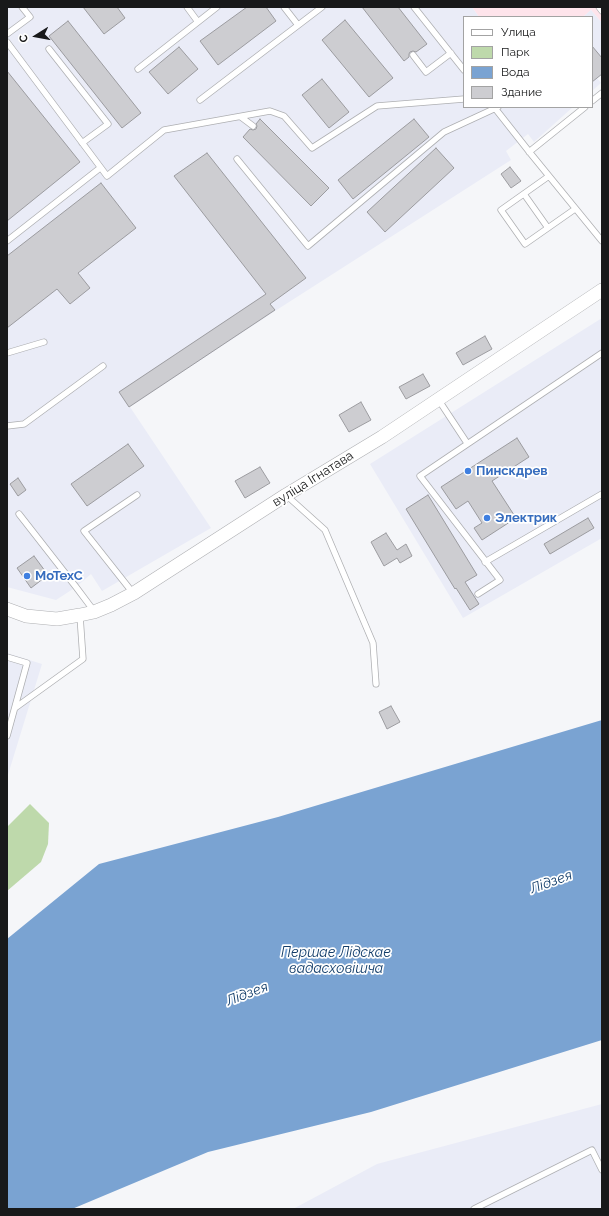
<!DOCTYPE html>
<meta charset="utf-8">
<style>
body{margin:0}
#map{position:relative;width:609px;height:1216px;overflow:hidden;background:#f5f6f9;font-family:Raleway,sans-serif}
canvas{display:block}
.frame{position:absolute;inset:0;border:8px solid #18191a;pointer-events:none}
.legend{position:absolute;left:463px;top:16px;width:130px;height:92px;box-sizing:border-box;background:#fff;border:1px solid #a3a3a3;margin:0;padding:5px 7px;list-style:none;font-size:12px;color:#18191a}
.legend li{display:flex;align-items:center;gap:8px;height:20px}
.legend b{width:20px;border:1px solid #a3a3a3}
.north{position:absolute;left:16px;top:16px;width:40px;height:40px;-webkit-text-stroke:3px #fff;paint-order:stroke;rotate:259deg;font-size:11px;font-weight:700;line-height:16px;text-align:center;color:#18191a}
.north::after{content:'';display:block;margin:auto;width:14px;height:18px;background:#18191a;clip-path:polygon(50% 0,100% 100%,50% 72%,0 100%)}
</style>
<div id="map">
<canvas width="609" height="1216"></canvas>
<div class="frame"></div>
<ul class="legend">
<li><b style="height:5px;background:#fff"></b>Улица</li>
<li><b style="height:11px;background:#bed9ab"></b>Парк</li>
<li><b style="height:11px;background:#7aa3d2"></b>Вода</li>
<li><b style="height:11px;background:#cdcdd1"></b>Здание</li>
</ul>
<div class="north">С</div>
</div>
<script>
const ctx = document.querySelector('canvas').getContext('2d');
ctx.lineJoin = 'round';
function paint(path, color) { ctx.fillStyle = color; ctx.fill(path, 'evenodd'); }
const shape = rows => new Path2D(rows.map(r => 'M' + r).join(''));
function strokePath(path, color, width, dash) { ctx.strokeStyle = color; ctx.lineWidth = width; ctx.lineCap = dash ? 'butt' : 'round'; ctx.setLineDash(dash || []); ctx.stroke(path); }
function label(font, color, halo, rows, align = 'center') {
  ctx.font = font + ' Raleway,sans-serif'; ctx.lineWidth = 3.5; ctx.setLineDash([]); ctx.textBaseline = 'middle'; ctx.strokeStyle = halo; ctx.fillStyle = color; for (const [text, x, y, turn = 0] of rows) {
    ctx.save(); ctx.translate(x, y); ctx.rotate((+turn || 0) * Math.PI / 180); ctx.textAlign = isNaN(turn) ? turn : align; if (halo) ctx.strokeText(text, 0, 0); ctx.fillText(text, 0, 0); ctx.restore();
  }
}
paint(shape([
 [472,7,602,7,602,23,591,10,583,17,479,17]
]), '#fee4eb');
paint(shape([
 [7,7,472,7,479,17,464,17,464,107,573,107,534,142,528,134,506,151,511,160,275,311,130,407,211,528,102,591,91,574,76,587,56,600,7,587],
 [591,10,602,23,602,74,597,78,601,83,592,91,592,17,583,17],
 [602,318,602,538,463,618,370,464],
 [7,653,42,664,7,778],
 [602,1104,602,1209,293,1209,377,1164]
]), '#eaecf7');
paint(shape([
 [30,804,49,823,48,844,41,862,7,891,7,827]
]), '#bed9ab');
paint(shape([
 [602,720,602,1040,371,1112,208,1152,72,1209,7,1209,7,939,99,864,278,817]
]), '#7aa3d2');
const building = shape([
 [83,7,117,7,125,18,104,34,83,7],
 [247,7,266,7,276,21,218,65,200,41,247,7],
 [362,7,398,7,427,44,416,52,413,51,410,52,409,54,409,57,404,61,362,7],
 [345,20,393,78,369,97,322,40,345,20],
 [68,21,141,113,122,128,49,36,68,21],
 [592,46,602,58,602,74,592,82,592,46],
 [179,47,198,69,168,94,149,72,179,47],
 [7,71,80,162,7,221,7,71],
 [322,79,349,112,329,128,302,95,322,79],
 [260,119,329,188,311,206,243,137,250,129,253,130,256,129,257,126,256,124,260,119],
 [414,119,429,137,353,199,338,180,414,119],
 [436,148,454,168,385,232,367,212,436,148],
 [207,153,306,278,270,304,275,310,129,407,119,392,266,294,174,176,207,153],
 [510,167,521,181,511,188,501,174,510,167],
 [101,183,136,228,78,273,90,288,70,304,57,289,7,328,7,256,101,183],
 [485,336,492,349,463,365,456,353,485,336],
 [423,374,430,386,406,399,399,387,423,374],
 [361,402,371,420,349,432,339,415,361,402],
 [517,438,529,457,492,481,516,518,482,540,474,528,482,523,468,501,456,509,441,487,517,438],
 [128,444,144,466,87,506,71,484,128,444],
 [260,467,270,483,245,498,235,481,260,467],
 [18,478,26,490,18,496,10,484,18,478],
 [428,495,477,575,465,582,479,604,470,610,456,588,455,589,406,509,428,495],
 [588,518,594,528,550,554,544,544,588,518],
 [386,533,397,550,406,544,412,556,400,563,397,558,384,566,371,542,386,533],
 [34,556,48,575,31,588,17,568,34,556],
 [391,706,400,722,387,729,379,712,391,706]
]);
paint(building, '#cdcdd1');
strokePath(building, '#9c9ca0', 1);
const service = shape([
 [187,7,198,22],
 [284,7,298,25],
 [414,7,464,70],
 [599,7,602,11],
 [7,34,30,17,22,7],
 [7,42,107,176,164,130,270,111,284,116,312,148,377,106,464,99],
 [49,49,108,124,82,143],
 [413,55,426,72,451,53],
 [138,69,217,7],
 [200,100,322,7],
 [592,101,602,93],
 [494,107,531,154,602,241],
 [241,117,253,126],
 [529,152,585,107],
 [237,159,308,246,444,132,498,107],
 [549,176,501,210,525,244,575,209],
 [524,194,548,228],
 [7,241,100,168],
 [7,353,44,342],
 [438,399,467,443],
 [7,426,24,424,103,366],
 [286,495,325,530,373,643,376,684],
 [19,514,76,587,94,611],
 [485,562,602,494],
 [133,593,84,531,137,495],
 [478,594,500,580,420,476,602,353],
 [7,657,27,663,7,736],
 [15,708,83,659,80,616],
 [474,1209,592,1150,602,1170]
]);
const tertiary = shape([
 [7,609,26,616,57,619,80,615,94,612,111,605,134,593,286,495,382,437,602,290]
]);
strokePath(service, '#aeafb2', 7);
strokePath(tertiary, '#aeafb2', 14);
strokePath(service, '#fff', 5.5);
strokePath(tertiary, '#fff', 13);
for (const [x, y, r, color] of [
 [468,471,4,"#3f7fe0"],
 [487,518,4,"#3f7fe0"],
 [27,576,4,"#3f7fe0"]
]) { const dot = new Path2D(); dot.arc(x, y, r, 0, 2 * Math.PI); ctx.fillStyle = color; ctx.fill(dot); strokePath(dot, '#fff', 1.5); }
label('bold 13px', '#366cbe', '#fff', [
 ["Пинскдрев",476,471],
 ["Электрик",495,518],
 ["MoTexC",35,576]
], 'left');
label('13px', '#18191a', '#fff', [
 ["вуліца Ігнатава",313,479,-32]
]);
label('italic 14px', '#113c69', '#fff', [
 ["Лідзея",551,882,-20],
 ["Першае Лідскае",336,953],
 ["вадасховішча",336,969],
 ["Лідзея",247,994,-21]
]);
</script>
